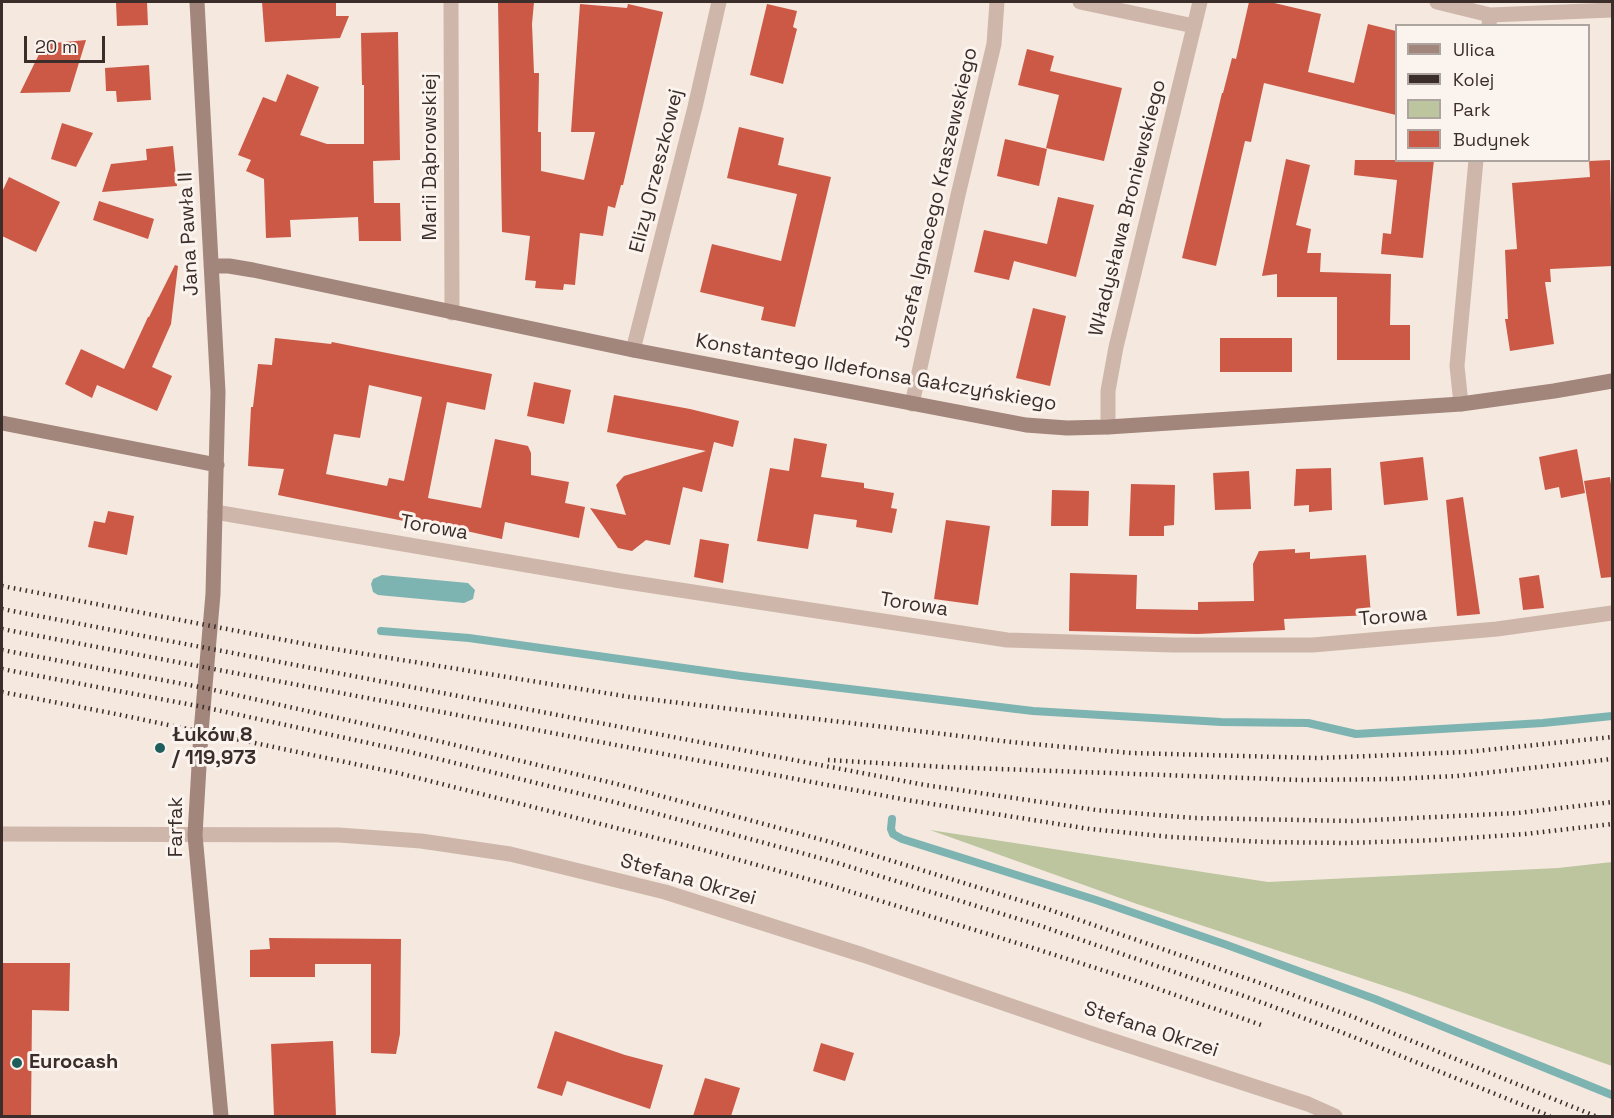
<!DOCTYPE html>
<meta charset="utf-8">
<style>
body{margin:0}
#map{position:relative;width:1614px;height:1118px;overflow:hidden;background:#f4e8df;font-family:"Space Grotesk",sans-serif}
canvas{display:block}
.frame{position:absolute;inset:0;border:3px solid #3b2d2a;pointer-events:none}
.legend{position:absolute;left:1395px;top:24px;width:195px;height:138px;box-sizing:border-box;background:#fbf3ed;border:2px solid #aea49f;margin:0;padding:8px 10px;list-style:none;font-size:18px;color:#3b2d2a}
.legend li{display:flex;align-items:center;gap:12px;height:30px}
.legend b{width:30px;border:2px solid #aea49f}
.scale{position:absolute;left:24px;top:36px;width:81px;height:27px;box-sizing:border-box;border:3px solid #3b2d2a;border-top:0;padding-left:8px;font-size:18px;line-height:21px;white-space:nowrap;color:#3b2d2a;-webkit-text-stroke:4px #fbf3ed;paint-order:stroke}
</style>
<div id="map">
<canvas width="1614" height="1118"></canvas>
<div class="frame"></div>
<ul class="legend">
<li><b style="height:8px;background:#a2857b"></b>Ulica</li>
<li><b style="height:8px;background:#3b2d2a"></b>Kolej</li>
<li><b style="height:16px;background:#bcc59e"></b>Park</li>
<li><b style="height:16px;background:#cc5846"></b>Budynek</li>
</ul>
<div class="scale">20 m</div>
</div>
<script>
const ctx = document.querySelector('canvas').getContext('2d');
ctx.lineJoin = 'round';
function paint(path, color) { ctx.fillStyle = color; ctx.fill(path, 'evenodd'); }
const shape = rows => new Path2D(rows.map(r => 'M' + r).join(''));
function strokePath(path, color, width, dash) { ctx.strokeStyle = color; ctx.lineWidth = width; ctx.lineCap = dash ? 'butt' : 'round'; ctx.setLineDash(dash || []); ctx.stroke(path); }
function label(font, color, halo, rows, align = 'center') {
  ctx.font = font + ' "Space Grotesk",sans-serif'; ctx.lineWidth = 6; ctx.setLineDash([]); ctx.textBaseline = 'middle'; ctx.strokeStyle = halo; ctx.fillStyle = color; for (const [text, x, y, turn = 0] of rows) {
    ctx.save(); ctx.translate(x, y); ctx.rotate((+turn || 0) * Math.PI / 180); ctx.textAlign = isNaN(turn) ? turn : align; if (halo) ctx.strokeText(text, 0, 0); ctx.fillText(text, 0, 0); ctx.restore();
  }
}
paint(shape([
 [930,830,1268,882,1558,868,1612,862,1612,1066,1406,993,1137,904]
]), '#bcc59e');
paint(shape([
 [382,575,468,583,475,590,474,594,473,599,464,603,378,595,373,592,371,584,373,579]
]), '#7db3b0');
strokePath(shape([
 [381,631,469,638,741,676,1033,711,1221,722,1308,723,1356,734,1543,723,1612,716],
 [892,819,891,829,893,834,902,839,1096,900,1227,945,1375,999,1612,1095]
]), '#7db3b0', 8);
paint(shape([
 [116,2,147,2,148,25,117,26],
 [262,2,336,2,336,16,349,16,340,38,265,42],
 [498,2,534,2,532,24,534,73,539,73,538,132,541,132,541,171,584,180,595,132,571,132,580,4,627,8,628,4,663,12,623,185,621,185,615,208,608,206,603,236,580,233,575,285,564,284,563,290,535,288,536,281,525,280,530,236,502,232],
 [1249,2,1270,2,1321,14,1308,72,1354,83,1368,24,1396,31,1396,115,1264,83,1251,142,1245,141,1216,266,1182,258,1222,93,1223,93,1232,58,1236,59],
 [767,4,797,11,793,27,797,29,783,84,750,75],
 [398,32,400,160,373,161,374,203,400,203,401,241,359,241,358,217,290,220,291,237,266,238,264,179,246,171,251,160,238,155,263,97,276,102,287,74,319,87,300,135,327,144,364,144,364,85,362,85,361,33],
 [86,40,70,92,20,93,44,44],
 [1027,49,1054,56,1050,71,1122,88,1104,161,1046,148,1059,95,1018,85],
 [149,65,151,100,117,102,116,91,106,91,105,68],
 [62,123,93,133,76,167,51,159],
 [739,127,784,138,778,165,831,177,795,327,761,320,764,307,700,292,712,244,781,261,797,194,727,178],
 [1005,139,1047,149,1039,186,997,176],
 [173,146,177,186,102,192,111,164,147,160,146,149],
 [1286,159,1310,165,1296,225,1311,229,1307,253,1321,253,1320,272,1391,274,1390,325,1410,325,1410,360,1337,360,1337,297,1277,297,1277,274,1262,276],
 [1355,160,1434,160,1423,258,1381,254,1383,233,1391,234,1397,180,1354,175],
 [1610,160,1612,266,1550,269,1551,282,1545,282,1554,344,1510,351,1505,319,1508,319,1505,250,1517,249,1512,183,1590,177,1589,161],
 [9,177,60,202,36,252,2,236,2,192],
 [1058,197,1094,205,1076,277,1014,261,1009,280,974,272,984,230,1047,244],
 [99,201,154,219,148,239,93,220],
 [175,265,178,266,171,324,152,367,172,376,157,411,97,385,92,398,65,384,81,349,124,369,148,317,149,317],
 [1033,308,1066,316,1050,386,1016,378],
 [275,338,331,344,332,342,492,374,485,410,447,402,428,498,481,508,495,439,528,446,531,453,531,475,569,482,565,503,585,507,579,538,505,522,502,539,453,528,452,531,278,495,284,469,248,466,251,407,253,407,258,364,272,365],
 [369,385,422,397,404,481,389,478,387,486,326,474,334,434,360,438],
 [1220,338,1292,338,1292,372,1220,372],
 [534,382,571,390,564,424,527,416],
 [614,395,690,409,739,421,733,447,714,442,702,492,683,487,670,545,646,540,632,551,618,548,590,508,626,515,616,485,624,476,706,451,607,432],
 [794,438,827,444,821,477,864,483,864,488,894,493,891,508,897,509,892,533,856,527,857,520,814,514,808,549,757,541,770,468,789,471],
 [1577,449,1585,493,1561,498,1559,487,1545,490,1539,457],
 [1423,457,1428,500,1384,505,1380,462],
 [1331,468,1332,510,1309,512,1309,505,1294,506,1296,469],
 [1249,471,1251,509,1215,510,1213,473],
 [1610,477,1612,492,1612,577,1601,578,1584,481],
 [1131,484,1175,485,1174,525,1164,526,1164,536,1129,536],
 [1052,490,1089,491,1088,526,1051,526],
 [1463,497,1480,614,1457,616,1446,500],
 [108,511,134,516,127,555,88,547,94,521,105,523],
 [946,520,990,526,978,605,934,599],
 [700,539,729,544,723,583,694,577],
 [1295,549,1295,553,1310,552,1310,559,1366,555,1371,615,1284,619,1285,630,1198,634,1069,631,1070,573,1137,575,1136,609,1198,610,1198,602,1254,601,1253,564,1259,551],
 [1539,575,1544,608,1523,610,1519,578],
 [269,938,401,939,400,1034,396,1054,371,1053,371,964,315,964,315,977,250,977,250,950,270,949],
 [2,963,70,963,69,1011,32,1010,31,1116,2,1116],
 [555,1031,625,1055,663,1065,650,1109,567,1081,562,1096,537,1088],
 [333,1041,336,1116,274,1116,271,1044],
 [821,1043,854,1053,845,1081,813,1071],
 [705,1078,740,1088,731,1116,693,1116]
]), '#cc5846');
strokePath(shape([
 [1080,2,1194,26],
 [215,512,621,581,1007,640,1173,645,1313,645,1497,629,1612,613]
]), '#ceb7aa', 15);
strokePath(shape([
 [451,2,452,313],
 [1437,2,1490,15,1489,26],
 [1490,15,1612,10],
 [633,350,695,107,719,2],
 [912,404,958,195,994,44,997,2],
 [1461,404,1457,366,1476,160],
 [1108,427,1108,391,1116,347,1200,2],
 [2,834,339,835,421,841,510,854,665,892,863,955,1093,1034,1308,1104,1335,1116]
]), '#ceb7aa', 15);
strokePath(shape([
 [197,2,218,392,213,594,201,732,195,835,221,1116],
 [211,266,229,266,253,270,633,350,1026,425,1067,428,1108,427,1461,404,1554,391,1612,381],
 [2,423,217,465]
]), '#a2857b', 15);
strokePath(shape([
 [2,586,316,646,630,697,1011,742,1131,753,1318,758,1467,752,1612,737],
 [2,609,925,785,1096,810,1194,818,1352,821,1518,813,1612,802],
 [2,629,907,800,1090,829,1171,837,1265,842,1347,843,1438,840,1525,834,1612,824],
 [2,650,205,688,405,733,617,784,834,843,1045,908,1260,983,1351,1016,1595,1116],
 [2,669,203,707,410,752,614,802,831,861,1038,925,1247,997,1341,1032,1550,1116],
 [2,692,116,714,398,773,700,849,829,885,1030,947,1130,979,1264,1026],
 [828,760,945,767,1300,780,1392,779,1457,776,1612,759]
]), '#3b2d2a', 4.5, [1.5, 4.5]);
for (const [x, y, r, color] of [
 [160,748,6,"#1d5f5d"],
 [17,1063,6,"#1d5f5d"]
]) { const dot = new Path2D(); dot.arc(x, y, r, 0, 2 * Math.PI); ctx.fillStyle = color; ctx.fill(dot); strokePath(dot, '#fbf3ed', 2); }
label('20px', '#3b2d2a', '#fbf3ed', [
 ["Marii Dąbrowskiej",431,157,-90],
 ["Elizy Orzeszkowej",657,171,-76],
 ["Józefa Ignacego Kraszewskiego",937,198,-77],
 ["Władysława Broniewskiego",1128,208,-76],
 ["Jana Pawła II",189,234,-93],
 ["Konstantego Ildefonsa Gałczyńskiego",876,373,10],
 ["Torowa",434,528,10],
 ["Torowa",914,605,9],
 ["Torowa",1393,617,-5],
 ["Farfak",177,827,-90],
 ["Stefana Okrzei",688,880,16],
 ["Stefana Okrzei",1151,1030,18]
]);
label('bold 20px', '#3b2d2a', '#fbf3ed', [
 ["Łuków 8",172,736],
 ["/ 119,973",172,759],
 ["Eurocash",29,1063]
], 'left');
</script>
